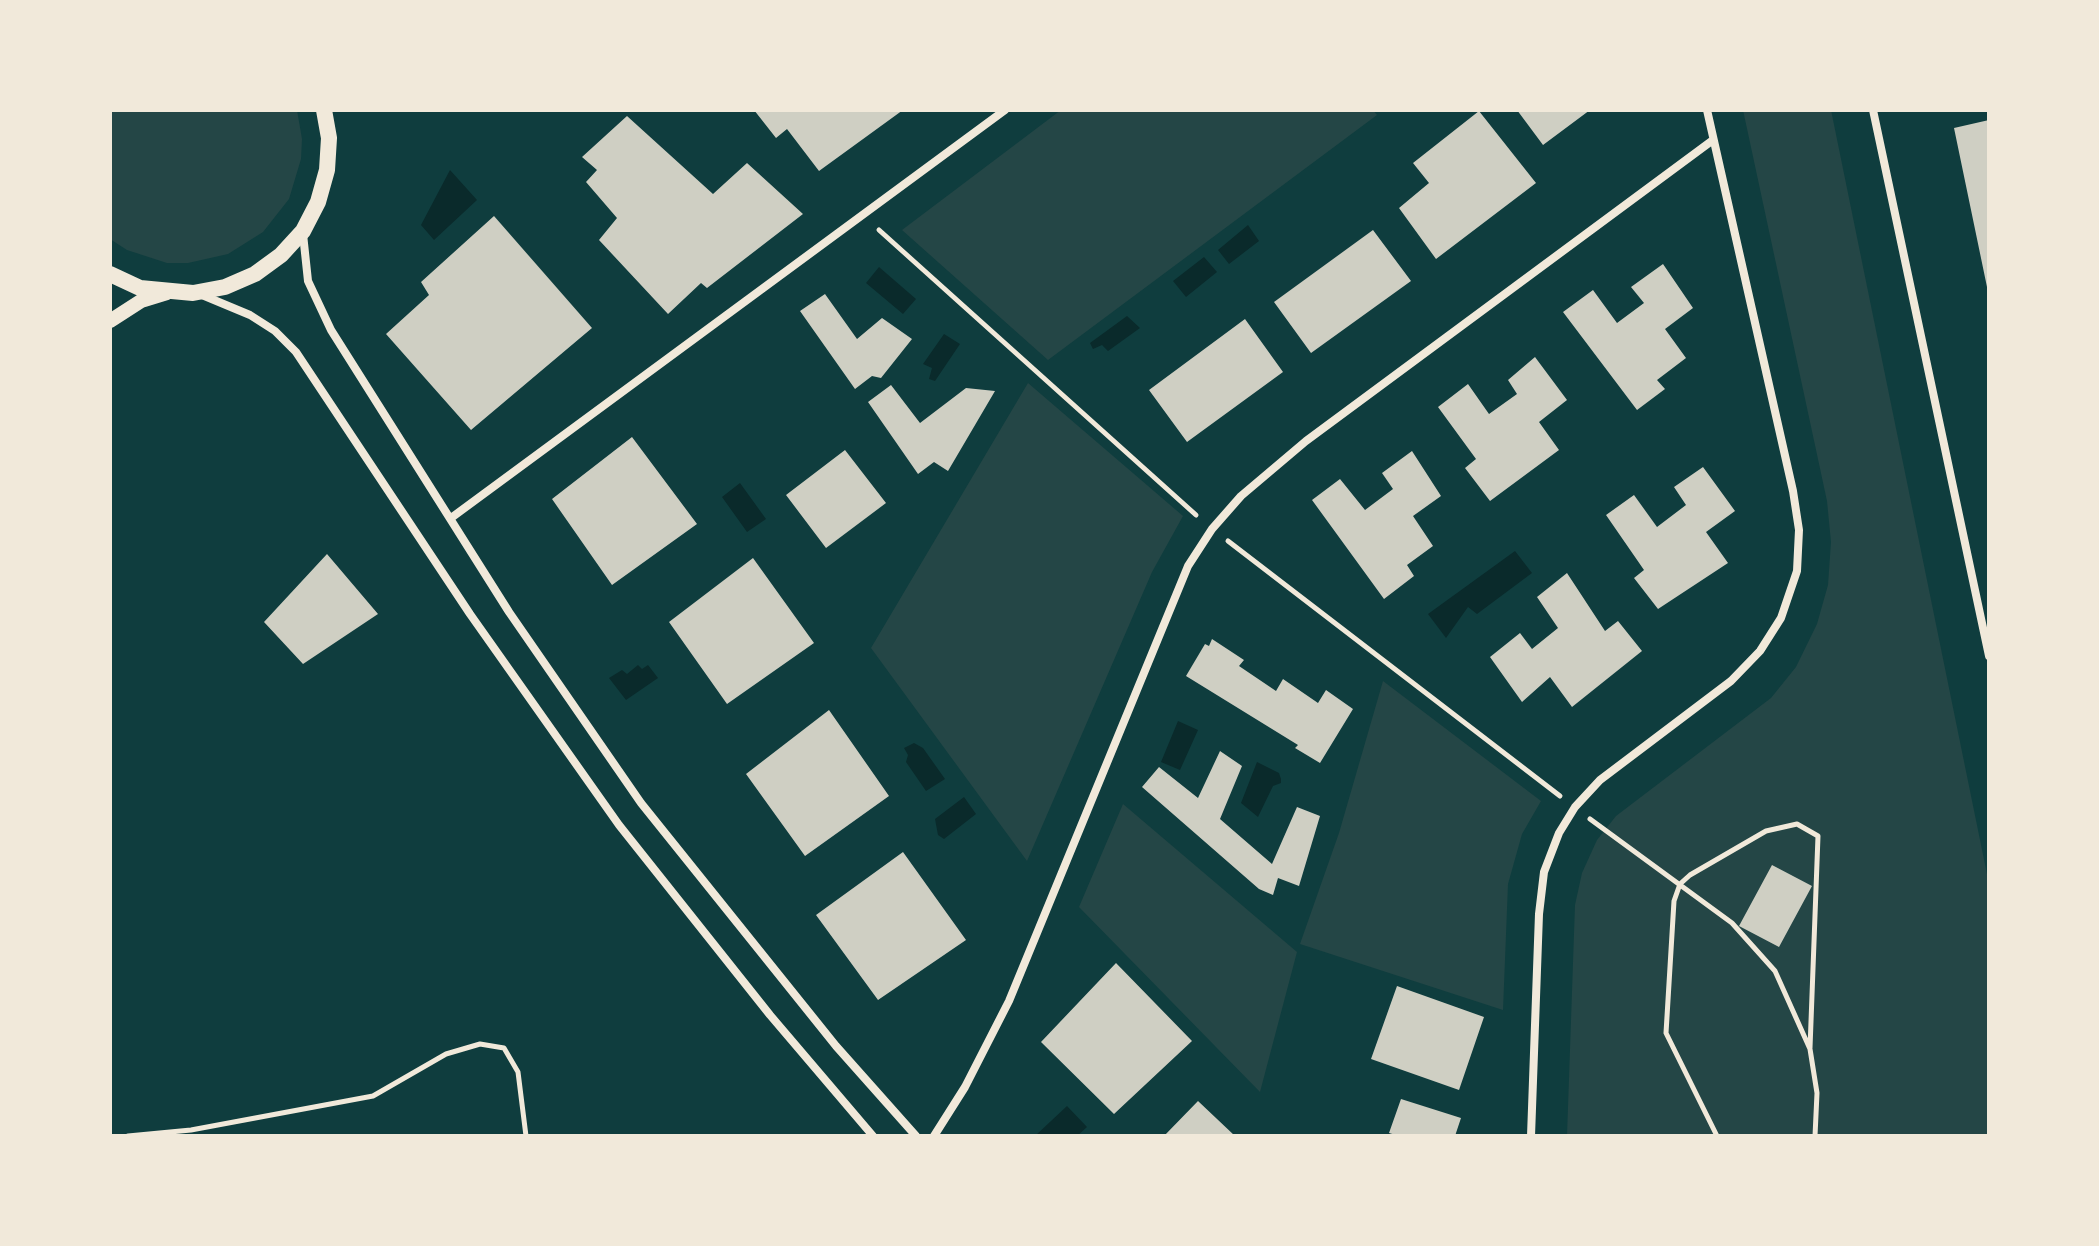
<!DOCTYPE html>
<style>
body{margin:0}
#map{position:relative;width:2099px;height:1246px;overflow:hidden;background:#0f3d3e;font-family:"Asap Condensed",sans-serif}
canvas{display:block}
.frame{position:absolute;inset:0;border:112px solid #f1e9da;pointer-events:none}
</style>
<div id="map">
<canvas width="2099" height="1246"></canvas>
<div class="frame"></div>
</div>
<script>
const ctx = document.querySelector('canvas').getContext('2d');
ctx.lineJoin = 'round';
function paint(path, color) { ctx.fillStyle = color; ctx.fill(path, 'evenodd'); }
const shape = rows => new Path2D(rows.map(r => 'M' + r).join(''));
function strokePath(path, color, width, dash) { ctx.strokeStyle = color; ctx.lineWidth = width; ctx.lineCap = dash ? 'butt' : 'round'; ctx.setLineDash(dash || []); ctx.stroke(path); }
paint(shape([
 [110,110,297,110,302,139,301,159,289,199,263,232,228,254,188,263,167,263,127,250,110,239],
 [1061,110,1373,110,1377,115,1048,360,902,230],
 [1743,110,1831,110,1989,884,1989,1136,1567,1136,1575,905,1582,873,1597,840,1616,816,1771,698,1796,667,1817,624,1828,585,1831,542,1827,501],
 [1028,383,1183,516,1152,572,1027,861,871,648],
 [1383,681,1541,801,1522,834,1508,884,1503,1010,1300,944,1339,833],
 [1123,804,1297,952,1260,1092,1079,907]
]), '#244646');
paint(shape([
 [450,170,477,200,434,240,421,225],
 [1248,225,1259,241,1229,264,1218,250],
 [1204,257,1217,272,1186,297,1173,281],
 [879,267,916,299,903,314,866,283],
 [1127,316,1140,328,1108,351,1102,345,1093,349,1090,343],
 [944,334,960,344,935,381,929,379,932,368,923,364],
 [740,483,766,519,747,532,722,497],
 [1515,551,1532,573,1477,614,1468,607,1446,638,1428,614],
 [638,665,642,669,648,665,658,678,626,700,609,678,622,670,627,674],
 [1178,721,1198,730,1180,770,1161,762],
 [914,743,923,748,945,779,926,791,906,762,908,755,904,748],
 [1257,762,1279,773,1281,779,1281,783,1273,786,1258,817,1241,803],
 [964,797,976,814,944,839,938,835,935,819],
 [1067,1106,1087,1127,1077,1136,1035,1136]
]), '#0a2a2b');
paint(shape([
 [754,110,903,110,819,171,787,129,776,138],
 [1517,110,1590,110,1543,145],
 [1479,111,1536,183,1436,259,1399,208,1429,183,1413,163],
 [627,116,713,194,747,163,803,214,707,288,701,283,668,314,599,240,617,218,586,182,597,170,582,157],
 [1989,120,1989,287,1987,287,1954,128],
 [494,216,592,328,471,430,386,334,429,295,421,282],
 [1373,230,1411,281,1311,353,1274,302],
 [1663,264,1693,308,1665,329,1686,358,1657,380,1665,389,1637,410,1563,312,1593,290,1617,323,1644,303,1631,287],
 [825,294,857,339,882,318,912,339,881,378,872,376,855,389,800,311],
 [1245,319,1283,372,1187,442,1149,390],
 [1535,357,1567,400,1539,422,1559,450,1490,501,1465,468,1476,459,1438,407,1468,384,1489,414,1517,394,1508,380],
 [891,385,920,423,966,388,995,391,948,471,934,462,918,474,868,402],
 [632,437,697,524,612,585,552,499],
 [845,450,886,503,826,548,786,495],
 [1412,451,1441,496,1413,516,1433,546,1407,565,1414,576,1384,599,1312,500,1340,479,1365,510,1393,489,1382,473],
 [1703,467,1735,511,1706,532,1728,563,1658,609,1634,578,1644,570,1606,515,1634,495,1657,527,1686,505,1674,487],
 [327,554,378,614,303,664,264,622],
 [753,558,814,643,727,704,669,622],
 [1567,573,1605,631,1618,621,1642,651,1572,707,1550,677,1522,702,1490,657,1520,633,1532,649,1558,628,1537,597],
 [1212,639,1244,660,1239,666,1276,691,1283,679,1318,703,1326,690,1353,709,1320,763,1295,748,1298,745,1186,676,1205,644,1209,646],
 [829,710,889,796,805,856,746,774],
 [1220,751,1242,766,1220,819,1272,864,1297,807,1320,816,1299,886,1278,878,1273,895,1259,889,1142,787,1159,767,1198,798],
 [903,852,966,940,878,1000,816,915],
 [1772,865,1812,886,1779,947,1739,926],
 [1116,963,1192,1041,1114,1114,1041,1042],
 [1397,986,1484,1017,1459,1090,1371,1059],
 [1401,1099,1461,1118,1455,1136,1399,1136,1389,1133],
 [1198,1101,1235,1136,1164,1136]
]), '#cfcfc3');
strokePath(shape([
 [879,230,1196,515],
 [1228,541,1560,796],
 [1590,819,1732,923,1775,971,1810,1049,1817,1093,1815,1136],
 [128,1136,191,1130,373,1096,446,1054,480,1044,504,1048,518,1072,526,1136],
 [1717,1136,1666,1033,1674,901,1680,884,1690,875,1766,831,1797,824,1818,836,1810,1048]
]), '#f1e9da', 5);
strokePath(shape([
 [1873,110,1989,656],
 [303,234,308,281,331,330,509,612,641,803,836,1046,916,1136],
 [202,295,250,315,275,331,296,352,470,614,619,825,770,1015,873,1136],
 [451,518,1005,110],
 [934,1136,965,1087,1009,1001,1188,566,1212,529,1241,496,1306,441,1713,140],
 [1531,1136,1539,914,1544,872,1559,833,1575,807,1600,780,1731,681,1760,651,1781,618,1797,571,1799,530,1793,491,1707,110]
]), '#f1e9da', 8);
strokePath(shape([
 [110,321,141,301,167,293]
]), '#f1e9da', 14);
strokePath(shape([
 [110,274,140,288,193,293,225,287,255,274,281,255,303,231,318,202,327,170,329,138,324,110]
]), '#f1e9da', 16);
</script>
